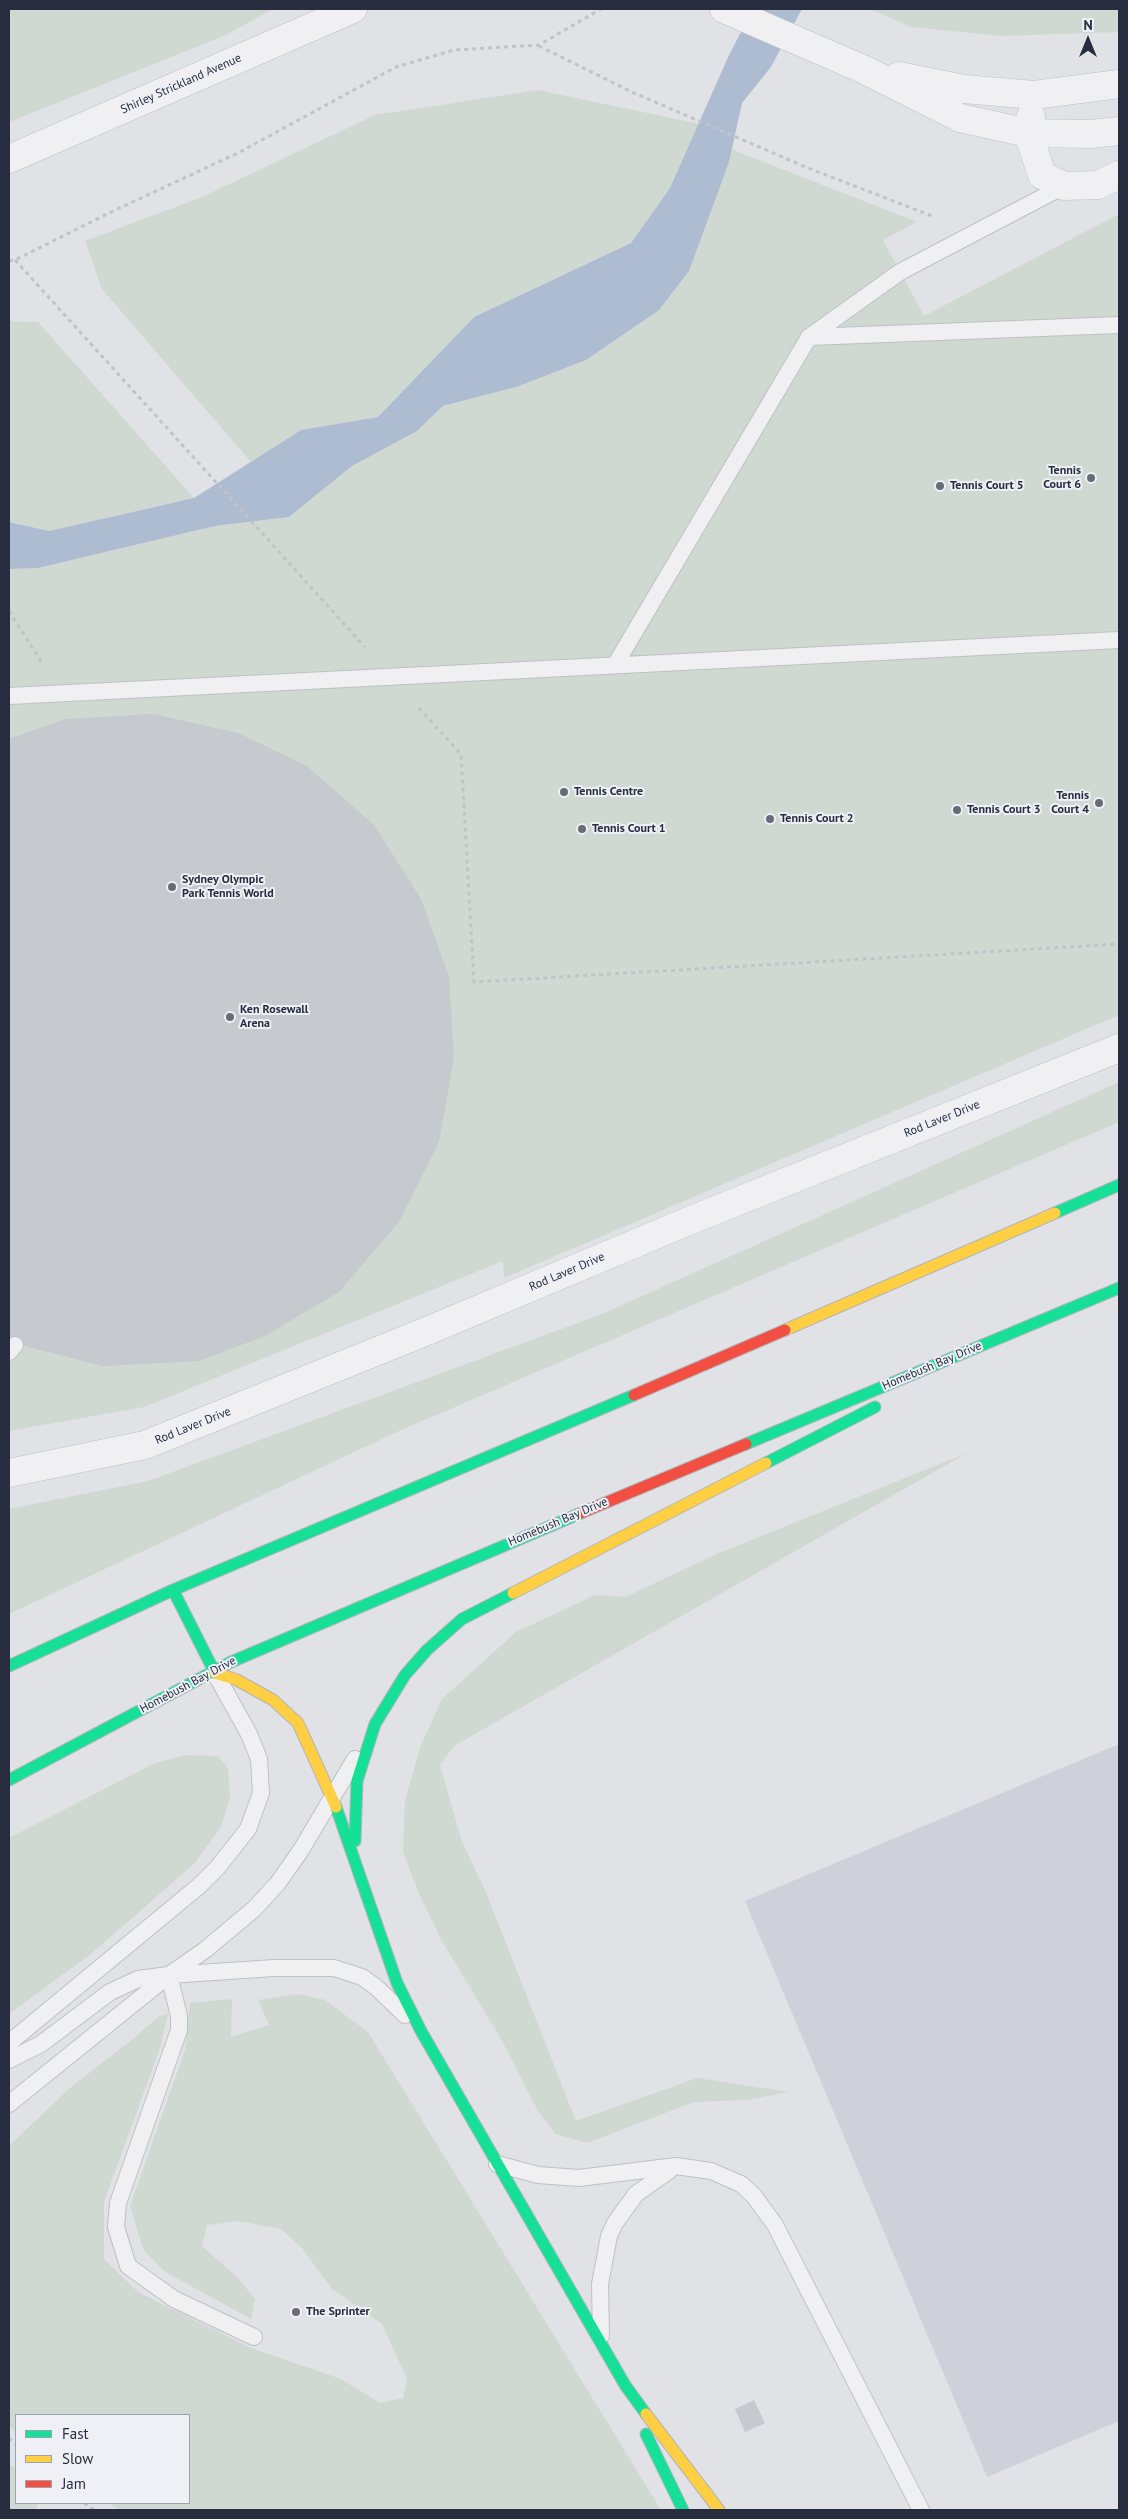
<!DOCTYPE html>
<style>
body{margin:0}
#map{position:relative;width:1128px;height:2519px;overflow:hidden;background:#e0e2e6;font-family:"PT Sans",sans-serif}
canvas{display:block}
.frame{position:absolute;inset:0;border:10px solid #272d3f;pointer-events:none}
.legend{position:absolute;left:15px;top:2414px;width:175px;height:90px;box-sizing:border-box;background:#eef0f6;border:1px solid #9ea2ad;margin:0;padding:6px 9px;list-style:none;font-size:15px;color:#272d3f}
.legend li{display:flex;align-items:center;gap:10px;height:25px}
.legend b{width:25px;border:1px solid #9ea2ad}
.north{position:absolute;left:1063px;top:15px;width:50px;height:50px;-webkit-text-stroke:4px #eef0f6;paint-order:stroke;rotate:0deg;font-size:14px;font-weight:700;line-height:20px;text-align:center;color:#272d3f}
.north::after{content:'';display:block;margin:auto;width:18px;height:22px;background:#272d3f;clip-path:polygon(50% 0,100% 100%,50% 72%,0 100%)}
</style>
<div id="map">
<canvas width="1128" height="2519"></canvas>
<div class="frame"></div>
<ul class="legend">
<li><b style="height:6px;background:#16e098"></b>Fast</li>
<li><b style="height:6px;background:#ffcf43"></b>Slow</li>
<li><b style="height:6px;background:#f24e42"></b>Jam</li>
</ul>
<div class="north">N</div>
</div>
<script>
const ctx = document.querySelector('canvas').getContext('2d');
ctx.lineJoin = 'round';
function paint(path, color) { ctx.fillStyle = color; ctx.fill(path, 'evenodd'); }
const shape = rows => new Path2D(rows.map(r => 'M' + r).join(''));
function strokePath(path, color, width, dash) { ctx.strokeStyle = color; ctx.lineWidth = width; ctx.lineCap = dash ? 'butt' : 'round'; ctx.setLineDash(dash || []); ctx.stroke(path); }
function label(font, color, halo, rows, align = 'center') {
  ctx.font = font + ' "PT Sans",sans-serif'; ctx.lineWidth = 4; ctx.setLineDash([]); ctx.textBaseline = 'middle'; ctx.strokeStyle = halo; ctx.fillStyle = color; for (const [text, x, y, turn = 0] of rows) {
    ctx.save(); ctx.translate(x, y); ctx.rotate((+turn || 0) * Math.PI / 180); ctx.textAlign = isNaN(turn) ? turn : align; if (halo) ctx.strokeText(text, 0, 0); ctx.fillText(text, 0, 0); ctx.restore();
  }
}
paint(shape([
 [1119,1744,1119,2421,987,2477,745,1901]
]), '#ced1d9');
paint(shape([
 [9,9,273,9,226,35,9,122],
 [870,9,1119,9,1119,32,1001,36,911,27],
 [538,90,700,124,670,188,631,243,474,317,378,417,301,430,251,462,102,289,85,241,202,197,375,115],
 [731,149,917,222,883,240,924,316,1119,214,1119,1015,504,1278,503,1261,144,1407,9,1431,9,569,38,568,215,526,289,517,352,466,417,431,443,406,516,387,729,162],
 [9,321,38,322,194,498,49,531,9,522],
 [1119,1082,1119,1122,399,1431,9,1614,9,1509,148,1481,602,1314],
 [967,1453,454,1746,440,1765,462,1842,485,1890,576,2121,697,2078,788,2092,748,2100,694,2102,587,2143,556,2134,538,2111,501,2039,442,1941,420,1896,403,1852,405,1800,421,1745,442,1699,516,1632,595,1595,625,1597,719,1553],
 [185,1755,218,1756,228,1768,230,1798,221,1827,194,1864,91,1954,9,2014,9,1838,153,1764],
 [298,1994,325,2000,368,2032,661,2510,120,2510,108,2503,189,2503,189,2415,16,2415,16,2433,9,2425,9,2146,71,2087,133,2039,159,2016,168,2014,160,2048,104,2202,104,2259,138,2292,251,2348,341,2379,380,2403,403,2398,407,2379,382,2324,332,2289,302,2248,281,2229,238,2221,207,2225,202,2246,238,2278,255,2299,251,2319,164,2271,143,2249,130,2206,185,2050,190,2003,232,1999,231,2037,269,2025,258,2000],
 [9,2464,16,2468,16,2503,38,2503,35,2510,9,2510]
]), '#d0d9d1');
paint(shape([
 [753,9,802,9,771,67,742,103,729,162,689,271,659,310,586,360,516,387,443,406,417,431,352,466,289,517,215,526,38,568,9,569,9,522,49,531,194,498,301,430,378,417,474,317,631,243,670,188,729,55]
]), '#aebcd2');
paint(shape([
 [153,714,238,733,307,766,374,825,421,899,449,977,454,1057,439,1142,399,1222,339,1292,265,1336,199,1361,103,1366,9,1342,9,739,65,719],
 [754,2400,765,2423,745,2432,735,2409]
]), '#c6c9cd');
const lane = shape([
 [809,337,900,272,1064,186],
 [615,665,809,337,1119,325],
 [9,696,1119,640],
 [9,1352,15,1345],
 [169,1975,179,2016,179,2030,118,2203,116,2227,128,2266,174,2299,254,2337],
 [9,2043,199,1886,218,1867,248,1829,261,1793,259,1759,249,1734,215,1673],
 [9,2060,41,2044,110,1992,138,1979,169,1975,274,1968,334,1968,362,1977,376,1987,405,2015],
 [9,2104,169,1975,205,1950,254,1909,278,1883,301,1850,355,1759],
 [497,2164,538,2175,579,2178,676,2166,711,2171,741,2184,754,2196,775,2225,921,2510],
 [601,2336,600,2284,609,2236,615,2223,636,2194,670,2170]
]);
const street = shape([
 [724,9,865,70,960,118,1028,133,1091,134,1119,131],
 [899,76,964,89,1034,95,1119,84],
 [1031,116,1028,133,1042,175,1064,186,1098,185,1119,175],
 [9,159,353,9],
 [9,1473,145,1445,427,1331,691,1220,1119,1048]
]);
const fast = shape([
 [1055,1213,1119,1185],
 [746,1444,1119,1288],
 [766,1463,875,1407],
 [173,1590,215,1673],
 [9,1666,173,1590,634,1395],
 [9,1780,231,1662,581,1513],
 [336,1807,397,1983,421,2031,625,2385,646,2414],
 [355,1841,357,1781,375,1724,405,1675,427,1650,462,1619,513,1593],
 [646,2434,683,2510]
]);
const slow = shape([
 [785,1330,1055,1213],
 [513,1593,766,1463],
 [215,1673,237,1680,273,1700,298,1723,336,1807],
 [646,2414,719,2510]
]);
const jam = shape([
 [634,1395,785,1330],
 [581,1513,746,1444]
]);
strokePath(lane, '#bec0c4', 18);
strokePath(street, '#bec0c4', 29);
strokePath(fast, '#b2b5bb', 13);
strokePath(slow, '#b2b5bb', 13);
strokePath(jam, '#b2b5bb', 13);
strokePath(shape([
 [539,46,634,93,808,168,932,216],
 [15,260,365,647],
 [9,261,15,260,113,211,238,153,396,67,454,50,539,45,601,9],
 [9,611,42,663],
 [419,708,461,754,474,982,1119,944],
 [9,2438,16,2445],
 [84,2503,94,2510]
]), '#c2c3c9', 3, [4, 4]);
strokePath(lane, '#f0f0f2', 16);
strokePath(street, '#f0f0f2', 28);
strokePath(fast, '#16e098', 11);
strokePath(slow, '#ffcf43', 11);
strokePath(jam, '#f24e42', 11);
for (const [x, y, r, color] of [
 [1091,478,5,"#686c79"],
 [940,486,5,"#686c79"],
 [564,792,5,"#686c79"],
 [1099,803,5,"#686c79"],
 [957,810,5,"#686c79"],
 [770,819,5,"#686c79"],
 [582,829,5,"#686c79"],
 [172,887,5,"#686c79"],
 [230,1017,5,"#686c79"],
 [296,2312,5,"#686c79"]
]) { const dot = new Path2D(); dot.arc(x, y, r, 0, 2 * Math.PI); ctx.fillStyle = color; ctx.fill(dot); strokePath(dot, '#eef0f6', 2); }
label('12px', '#272d3f', '#eef0f6', [
 ["Shirley Strickland Avenue",181,84,-24],
 ["Rod Laver Drive",942,1119,-22],
 ["Rod Laver Drive",567,1272,-23],
 ["Homebush Bay Drive",932,1366,-23],
 ["Rod Laver Drive",193,1426,-22],
 ["Homebush Bay Drive",558,1522,-23],
 ["Homebush Bay Drive",188,1685,-28]
]);
label('bold 12px', '#272d3f', '#eef0f6', [
 ["Tennis",1081,471,"right"],
 ["Court 6",1081,485,"right"],
 ["Tennis Court 5",950,486],
 ["Tennis Centre",574,792],
 ["Tennis",1089,796,"right"],
 ["Court 4",1089,810,"right"],
 ["Tennis Court 3",967,810],
 ["Tennis Court 2",780,819],
 ["Tennis Court 1",592,829],
 ["Sydney Olympic",182,880],
 ["Park Tennis World",182,894],
 ["Ken Rosewall",240,1010],
 ["Arena",240,1024],
 ["The Sprinter",306,2312]
], 'left');
</script>
